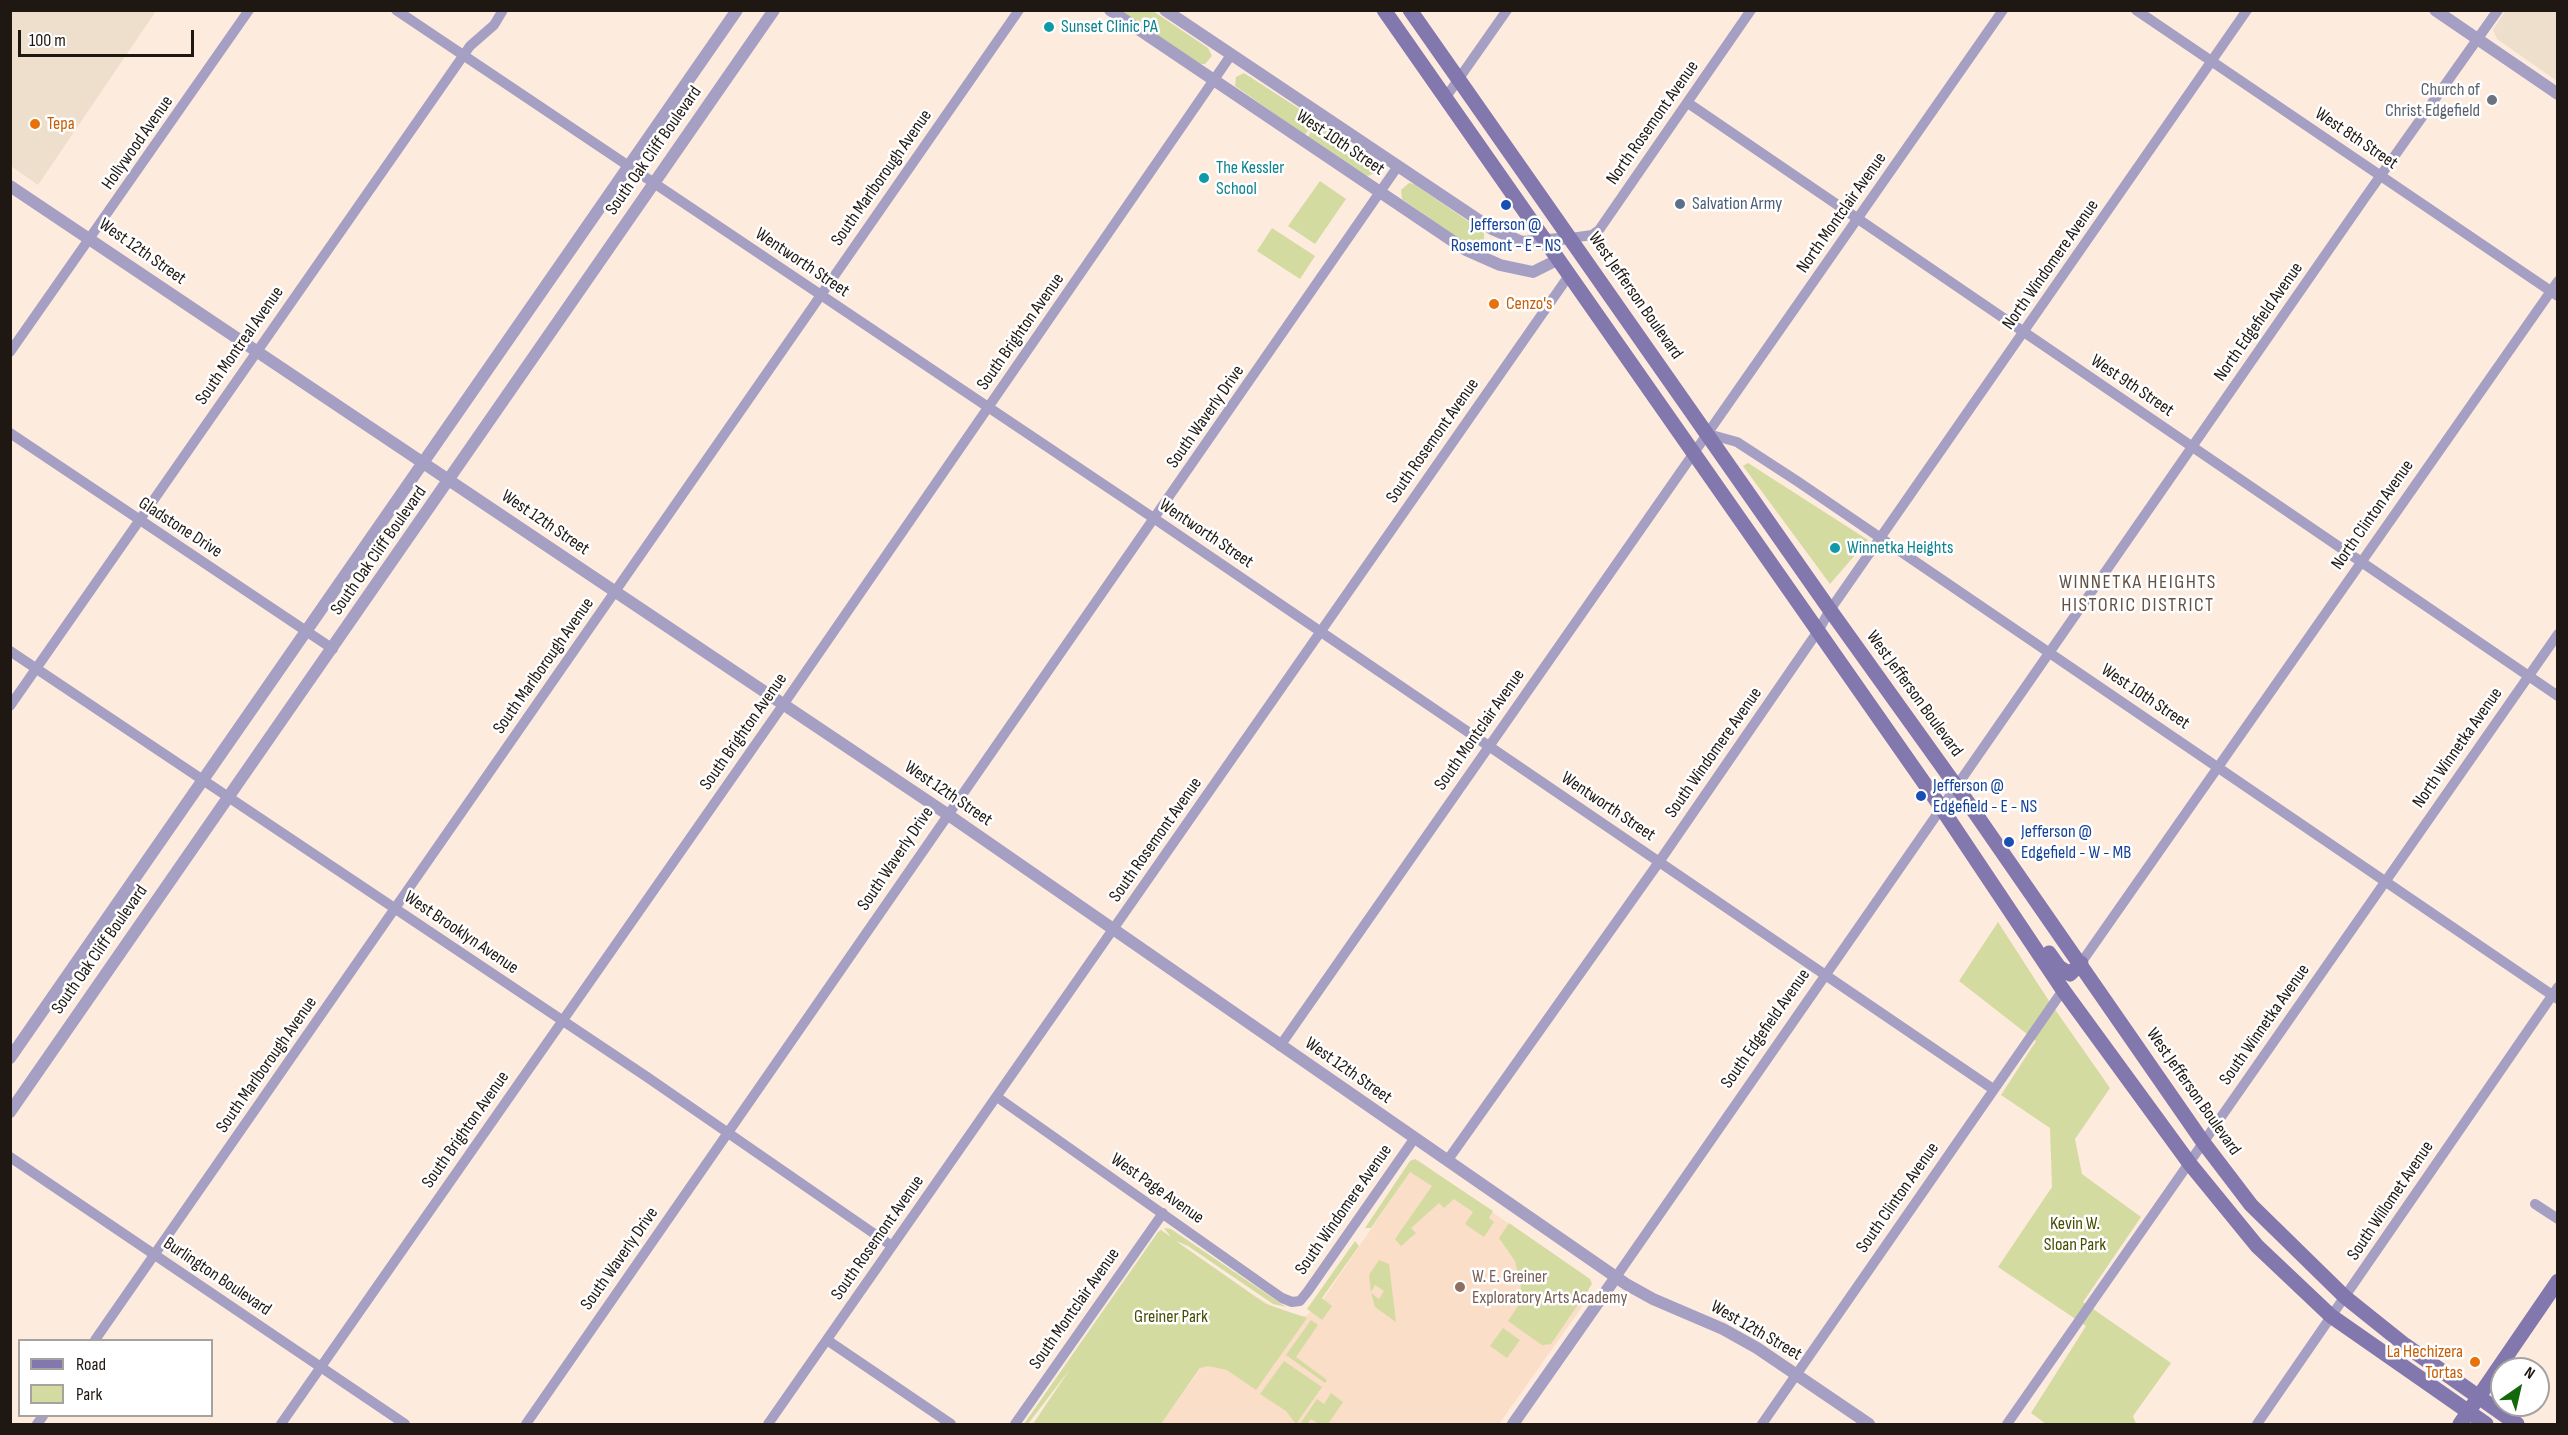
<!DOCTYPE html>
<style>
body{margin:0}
#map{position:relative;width:2568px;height:1435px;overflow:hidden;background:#fdebde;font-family:"Sofia Sans Condensed",sans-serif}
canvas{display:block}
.frame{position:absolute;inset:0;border:12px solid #1f1711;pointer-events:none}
.legend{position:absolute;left:18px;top:1339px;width:195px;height:78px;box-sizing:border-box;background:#fff;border:2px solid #a5a2a0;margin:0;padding:8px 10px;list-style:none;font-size:18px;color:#1f1711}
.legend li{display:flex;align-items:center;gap:12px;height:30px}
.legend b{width:30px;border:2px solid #a5a2a0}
.north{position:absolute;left:2490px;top:1357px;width:60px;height:60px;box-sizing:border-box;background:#fff;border:2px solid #a5a2a0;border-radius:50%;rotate:34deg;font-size:16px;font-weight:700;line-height:24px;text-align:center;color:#1f1711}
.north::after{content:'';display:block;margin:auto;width:21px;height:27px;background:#14680b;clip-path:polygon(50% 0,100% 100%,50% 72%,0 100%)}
.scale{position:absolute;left:18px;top:30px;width:176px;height:27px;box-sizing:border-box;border:3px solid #1f1711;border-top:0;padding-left:8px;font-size:18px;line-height:21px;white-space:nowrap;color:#1f1711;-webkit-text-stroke:4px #fff;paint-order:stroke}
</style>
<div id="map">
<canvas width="2568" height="1435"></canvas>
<div class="frame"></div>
<ul class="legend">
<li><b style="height:8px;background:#8278ae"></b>Road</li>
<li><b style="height:16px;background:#d4dba1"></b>Park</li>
</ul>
<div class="north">N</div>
<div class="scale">100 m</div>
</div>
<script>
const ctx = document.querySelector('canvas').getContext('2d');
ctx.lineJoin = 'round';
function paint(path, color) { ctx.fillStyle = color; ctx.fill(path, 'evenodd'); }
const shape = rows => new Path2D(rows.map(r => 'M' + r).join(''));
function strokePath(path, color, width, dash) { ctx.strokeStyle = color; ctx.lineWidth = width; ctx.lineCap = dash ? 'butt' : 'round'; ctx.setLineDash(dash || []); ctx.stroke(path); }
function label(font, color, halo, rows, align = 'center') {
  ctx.font = font + ' "Sofia Sans Condensed",sans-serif'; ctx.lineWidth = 5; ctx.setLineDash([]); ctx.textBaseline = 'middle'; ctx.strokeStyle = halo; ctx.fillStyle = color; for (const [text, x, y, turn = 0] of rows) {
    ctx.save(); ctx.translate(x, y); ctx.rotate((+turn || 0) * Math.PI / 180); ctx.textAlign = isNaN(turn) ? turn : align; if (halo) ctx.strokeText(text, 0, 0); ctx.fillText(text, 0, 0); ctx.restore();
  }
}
paint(shape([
 [10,11,156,11,38,185,11,166],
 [2505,11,2557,11,2557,81,2497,39,2493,30]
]), '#eedecc');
paint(shape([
 [1418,1160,1589,1280,1589,1297,1499,1424,1161,1424,1253,1295,1284,1313,1306,1316,1322,1301]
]), '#fadec8');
paint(shape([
 [1119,11,1153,11,1208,48,1212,56,1205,64,1200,64],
 [1244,73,1315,119,1305,135,1235,86,1236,77],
 [1317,121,1373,159,1377,162,1376,172,1368,176,1363,174,1308,137],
 [1320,181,1346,199,1315,244,1288,226],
 [1409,183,1414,184,1484,232,1484,242,1475,248,1469,246,1402,199,1401,190],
 [1272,228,1315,256,1300,279,1257,251],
 [1748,463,1868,540,1830,584,1743,466],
 [1998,922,2047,998,2110,1088,2075,1139,2082,1174,2141,1217,2083,1302,2171,1363,2133,1416,2136,1424,2046,1424,2031,1413,2086,1326,1998,1267,2052,1187,2050,1128,2001,1095,2036,1041,1959,981],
 [1415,1159,1493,1211,1489,1218,1494,1222,1484,1237,1465,1224,1473,1212,1454,1199,1444,1208,1439,1203,1411,1228,1416,1233,1401,1246,1395,1239,1432,1186,1410,1172,1371,1228,1365,1228,1410,1161],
 [1509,1223,1590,1279,1592,1284,1551,1344,1542,1345,1508,1321,1518,1306,1521,1287,1515,1261,1499,1238],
 [1164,1228,1171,1229,1286,1307,1273,1304,1188,1246,1176,1241,1266,1304,1307,1318,1256,1390,1227,1370,1208,1366,1200,1368,1161,1424,1033,1424,1070,1369,1028,1424,1024,1424,1158,1232,1161,1230,1171,1237],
 [1355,1241,1359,1246,1322,1298,1332,1306,1322,1320,1307,1309],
 [1379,1260,1389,1264,1396,1322,1375,1307,1371,1293,1379,1299,1384,1291,1375,1285,1371,1292,1369,1275],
 [1311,1320,1318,1325,1296,1357,1327,1380,1325,1383,1286,1355],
 [1503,1328,1520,1340,1507,1358,1490,1346],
 [1284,1361,1322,1387,1296,1424,1286,1411,1260,1394],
 [1331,1393,1343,1402,1328,1424,1319,1424,1311,1419,1307,1424,1300,1424,1317,1399,1324,1404]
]), '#d4dba1');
strokePath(shape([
 [396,10,1155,519,1993,1089],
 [2136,10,2558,296],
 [1446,97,1507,10],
 [1688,103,2558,696],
 [1571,238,1592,235,1599,230,1751,10],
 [10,352,249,10],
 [10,433,333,649],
 [1708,434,1737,442,1797,481,2558,999],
 [10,651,647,1077,892,1246],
 [10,706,456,66,470,46,494,25,503,10],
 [2081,963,2558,281],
 [1280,1046,2003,10],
 [997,1097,1282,1298,1292,1302,1300,1301,1308,1291,1414,1139],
 [10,1157,405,1424],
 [1447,1161,1659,862,1818,631,1830,610,2247,10],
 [2535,1204,2558,1219],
 [1616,1277,2364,199,2498,10],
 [95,1340,1019,10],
 [827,1340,951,1424],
 [37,1424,43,1416],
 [281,1424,783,705,1231,55],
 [526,1424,1398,166],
 [768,1424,1570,274],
 [1015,1424,1163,1213],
 [1762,1424,2063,990],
 [2007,1424,2558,634],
 [2257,1424,2558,987]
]), '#a59fc4', 10);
strokePath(shape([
 [1110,10,1466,250,1500,265,1533,272,1559,259],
 [1165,10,1492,229,1522,242,1571,238],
 [2435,10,2558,94],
 [10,186,947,814,1626,1284,1653,1299,1723,1329,1757,1348,1869,1424],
 [10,1058,737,10],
 [10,1112,774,10],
 [1513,1424,1616,1277]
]), '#a59fc4', 12);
strokePath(shape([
 [1384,10,1934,797,2063,990,2190,1164,2257,1246,2331,1316,2486,1424],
 [1410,10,1830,610,1964,797,2203,1142,2251,1205,2345,1297,2405,1345,2517,1424],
 [2049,953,2059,967,2070,974,2081,963],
 [2460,1424,2558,1281]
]), '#8278ae', 15);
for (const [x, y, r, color] of [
 [1049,27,6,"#0f9aa8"],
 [2492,100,6,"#6b7280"],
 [35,124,6,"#e8710a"],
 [1204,178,6,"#0f9aa8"],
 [1680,204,6,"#5c6f8a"],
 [1506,205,6,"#1a4fb4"],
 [1494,304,6,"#e8710a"],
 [1835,548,6,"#0f9aa8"],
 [1921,796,6,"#1a4fb4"],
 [2009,842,6,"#1a4fb4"],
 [1460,1287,6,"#8d6e63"],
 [2475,1362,6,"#e8710a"]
]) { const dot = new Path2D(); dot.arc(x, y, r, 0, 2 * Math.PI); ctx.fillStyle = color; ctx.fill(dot); strokePath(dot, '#fff', 2); }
label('18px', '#0d838f', '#fff', [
 ["Sunset Clinic PA",1061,27],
 ["The Kessler",1216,168],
 ["School",1216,189],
 ["Winnetka Heights",1847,548]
], 'left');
label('18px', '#5b616d', '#fff', [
 ["Church of",2480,90],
 ["Christ Edgefield",2480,111]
], 'right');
label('18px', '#1f1711', '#fff', [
 ["North Rosemont Avenue",1653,123,-55],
 ["West 8th Street",2356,139,34],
 ["Hollywood Avenue",138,143,-55],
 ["West 10th Street",1340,143,34],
 ["South Oak Cliff Boulevard",654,151,-55],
 ["South Marlborough Avenue",882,178,-55],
 ["North Montclair Avenue",1842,213,-55],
 ["West 12th Street",142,252,35],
 ["Wentworth Street",802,263,34],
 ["North Windomere Avenue",2051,265,-55],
 ["West Jefferson Boulevard",1635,296,55],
 ["North Edgefield Avenue",2259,322,-55],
 ["South Brighton Avenue",1021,332,-55],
 ["South Montreal Avenue",240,346,-55],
 ["West 9th Street",2132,386,34],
 ["South Waverly Drive",1206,417,-55],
 ["South Rosemont Avenue",1433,441,-55],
 ["North Clinton Avenue",2373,515,-55],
 ["West 12th Street",545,523,34],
 ["Gladstone Drive",180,528,33],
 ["Wentworth Street",1206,534,34],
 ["South Oak Cliff Boulevard",379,551,-55],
 ["South Marlborough Avenue",544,666,-55],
 ["West Jefferson Boulevard",1914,694,54],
 ["West 10th Street",2145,697,34],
 ["South Montclair Avenue",1480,730,-55],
 ["South Brighton Avenue",744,732,-55],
 ["North Winnetka Avenue",2458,748,-55],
 ["South Windomere Avenue",1714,753,-55],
 ["West 12th Street",948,794,34],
 ["Wentworth Street",1608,807,34],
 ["South Rosemont Avenue",1156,840,-55],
 ["South Waverly Drive",896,859,-56],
 ["West Brooklyn Avenue",461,933,34],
 ["South Oak Cliff Boulevard",100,950,-55],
 ["South Winnetka Avenue",2265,1025,-55],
 ["South Edgefield Avenue",1766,1029,-55],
 ["South Marlborough Avenue",267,1065,-55],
 ["West 12th Street",1348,1071,35],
 ["West Jefferson Boulevard",2193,1092,55],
 ["South Brighton Avenue",466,1130,-55],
 ["West Page Avenue",1157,1189,35],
 ["South Clinton Avenue",1898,1198,-55],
 ["South Willomet Avenue",2391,1201,-56],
 ["South Windomere Avenue",1344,1210,-55],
 ["South Rosemont Avenue",878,1238,-55],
 ["South Waverly Drive",620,1259,-55],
 ["Burlington Boulevard",217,1277,34],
 ["South Montclair Avenue",1075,1309,-55],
 ["West 12th Street",1756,1331,30]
]);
label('18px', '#c56008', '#fff', [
 ["Tepa",47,124],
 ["Cenzo's",1506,304],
 ["La Hechizera",2463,1352,"right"],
 ["Tortas",2463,1373,"right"]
], 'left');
label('18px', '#4e5e75', '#fff', [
 ["Salvation Army",1692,204]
], 'left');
label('18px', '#164399', '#fff', [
 ["Jefferson @",1506,225,"center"],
 ["Rosemont - E - NS",1506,246,"center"],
 ["Jefferson @",1933,786],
 ["Edgefield - E - NS",1933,807],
 ["Jefferson @",2021,832],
 ["Edgefield - W - MB",2021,853]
], 'left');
label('18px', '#484d02', '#fff', [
 ["Kevin W.",2075,1224],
 ["Sloan Park",2075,1245],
 ["Greiner Park",1171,1317]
]);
label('18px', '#785e54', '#fff', [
 ["W. E. Greiner",1472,1277],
 ["Exploratory Arts Academy",1472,1298]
], 'left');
ctx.letterSpacing = '1.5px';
label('20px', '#645244', '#fff', [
 ["WINNETKA HEIGHTS",2138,583],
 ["HISTORIC DISTRICT",2138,606]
]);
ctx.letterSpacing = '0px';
</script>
